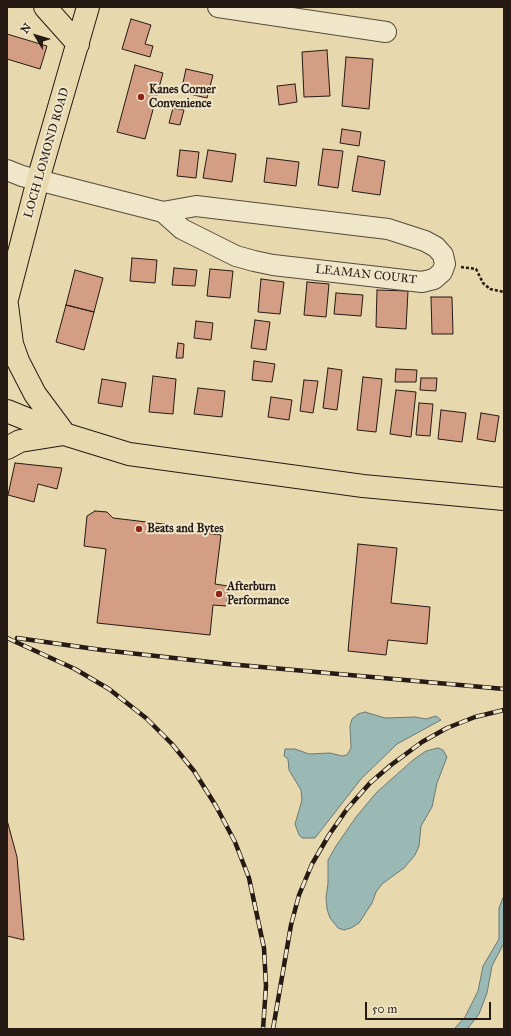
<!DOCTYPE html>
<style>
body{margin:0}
#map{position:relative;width:511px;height:1036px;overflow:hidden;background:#e8d8ae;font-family:"IM FELL Great Primer",serif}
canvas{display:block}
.frame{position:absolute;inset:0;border:8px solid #261a14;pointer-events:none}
.north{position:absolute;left:16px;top:16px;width:40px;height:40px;-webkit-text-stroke:3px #f0e6ca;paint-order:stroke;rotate:308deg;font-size:11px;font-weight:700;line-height:16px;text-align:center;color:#261a14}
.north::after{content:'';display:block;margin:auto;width:14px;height:18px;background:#261a14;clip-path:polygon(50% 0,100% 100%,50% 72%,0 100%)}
.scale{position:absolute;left:365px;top:1002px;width:126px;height:18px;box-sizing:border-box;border:2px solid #261a14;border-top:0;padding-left:5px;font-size:12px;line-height:14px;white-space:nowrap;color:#261a14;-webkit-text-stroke:3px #f0e6ca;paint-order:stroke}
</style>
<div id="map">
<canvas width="511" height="1036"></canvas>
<div class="frame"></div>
<div class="north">N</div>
<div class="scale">50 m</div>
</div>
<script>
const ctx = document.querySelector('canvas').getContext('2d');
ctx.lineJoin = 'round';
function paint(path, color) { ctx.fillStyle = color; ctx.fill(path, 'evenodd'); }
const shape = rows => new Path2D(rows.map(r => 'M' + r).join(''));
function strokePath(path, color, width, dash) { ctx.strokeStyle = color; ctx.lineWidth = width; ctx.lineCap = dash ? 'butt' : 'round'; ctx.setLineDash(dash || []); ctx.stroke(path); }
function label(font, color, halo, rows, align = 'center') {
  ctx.font = font + ' "IM FELL Great Primer",serif'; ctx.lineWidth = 4; ctx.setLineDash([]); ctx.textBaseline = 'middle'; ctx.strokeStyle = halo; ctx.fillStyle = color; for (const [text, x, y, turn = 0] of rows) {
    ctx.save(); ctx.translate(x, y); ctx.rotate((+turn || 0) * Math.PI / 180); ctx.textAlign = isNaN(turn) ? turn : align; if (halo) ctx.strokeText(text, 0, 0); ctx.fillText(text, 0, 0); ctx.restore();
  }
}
const water = shape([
 [365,712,385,718,415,717,426,719,436,716,441,720,397,744,361,779,315,838,302,838,299,835,295,824,302,800,301,790,289,770,288,759,284,756,285,749,295,749,309,754,330,753,342,756,347,755,351,748,350,726,352,719,358,714,365,712],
 [438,748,443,750,447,757,437,783,432,807,421,826,419,846,415,855,404,868,382,884,376,892,372,903,359,923,351,928,344,930,338,928,330,918,327,909,326,898,328,883,328,860,336,846,356,817,376,793,413,760,426,751,438,748],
 [504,895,504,943,492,966,487,993,479,1014,469,1027,467,1029,454,1029,465,1017,478,991,483,966,499,939,499,908,504,895]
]);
paint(water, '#9ab8b4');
strokePath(water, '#6c7974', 1);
const building = shape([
 [131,19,151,25,145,44,153,46,150,57,122,49,131,19],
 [7,34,47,46,40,69,7,59,7,34],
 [327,50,330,96,304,97,302,52,327,50],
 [346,57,373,59,369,109,342,106,346,57],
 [135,65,163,73,145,139,117,132,135,65],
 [186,69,213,75,207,98,181,92,186,69],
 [295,84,297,102,279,105,277,86,295,84],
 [173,108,184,110,180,125,169,123,173,108],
 [342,129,361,132,359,146,340,143,342,129],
 [323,149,343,151,338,188,318,185,323,149],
 [180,150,199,152,196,178,177,176,180,150],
 [208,150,236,154,232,182,203,178,208,150],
 [358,156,385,161,380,195,352,191,358,156],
 [267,158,299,162,296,186,264,182,267,158],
 [132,258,157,260,155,283,130,281,132,258],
 [174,268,197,270,195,286,172,285,174,268],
 [210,269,233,271,230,298,207,296,210,269],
 [75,270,103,278,94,312,66,305,75,270],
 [261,279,284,282,280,314,258,312,261,279],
 [307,282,329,284,326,317,304,315,307,282],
 [377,290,408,291,406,329,376,327,377,290],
 [336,293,363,295,361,316,334,314,336,293],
 [431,297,452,297,453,334,432,334,431,297],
 [66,305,94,312,84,350,56,342,66,305],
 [255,320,270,322,266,350,251,348,255,320],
 [196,321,213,323,211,340,194,338,196,321],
 [178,343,184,344,183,358,176,358,178,343],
 [254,361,275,364,272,382,252,380,254,361],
 [328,368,342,370,337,410,323,408,328,368],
 [396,369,417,370,416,382,395,382,396,369],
 [153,376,176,379,173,414,149,412,153,376],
 [363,377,382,379,376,432,357,430,363,377],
 [421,378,437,378,436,391,420,390,421,378],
 [102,379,126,383,122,407,98,403,102,379],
 [304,380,318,381,313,413,300,411,304,380],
 [198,388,225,391,222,417,194,414,198,388],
 [396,390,416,392,411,437,390,434,396,390],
 [271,397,292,400,289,420,268,417,271,397],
 [419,403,433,404,430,436,416,435,419,403],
 [441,410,466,413,462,442,438,439,441,410],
 [481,413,499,416,495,442,477,439,481,413],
 [15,463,62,468,57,489,38,484,34,502,8,495,15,463],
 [95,511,107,512,113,518,172,525,172,529,221,535,215,584,228,586,226,606,213,605,210,635,97,623,106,549,84,546,87,516,95,511],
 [358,544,397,548,391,603,430,607,427,644,388,640,386,655,348,651,358,544],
 [7,820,17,857,24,940,7,936,7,820]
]);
paint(building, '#d49e84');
strokePath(building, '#261a14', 1);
const minor = shape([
 [218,7,386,32],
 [7,170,22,176,163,212,182,229,236,256,254,261,273,265,422,282,434,279,442,272,445,264,443,255,436,247,425,241,388,229,196,206,163,212]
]);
const major = shape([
 [45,7,78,44],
 [7,299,38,180,88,7],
 [7,305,12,344,18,361,35,394,64,433],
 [7,411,64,434,129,454,363,486,504,499],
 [7,448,20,441,64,434]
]);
strokePath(minor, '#564a3a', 22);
strokePath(major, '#261a14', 24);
strokePath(shape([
 [461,267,476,269,483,283,490,289,504,292]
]), '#261a14', 2.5, [3, 2]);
strokePath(minor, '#f0e6ca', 20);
strokePath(major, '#e8d8ae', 22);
const rail = shape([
 [7,638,75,669,109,689,146,718,172,744,194,771,216,806,235,842,249,878,264,948,266,986,263,1029],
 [17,638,102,650,228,664,504,689],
 [273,1029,291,925,299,895,312,864,329,835,347,809,370,783,391,765,422,742,447,728,475,717,504,710]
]);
strokePath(rail, '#261a14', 4.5);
strokePath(rail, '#f0e6ca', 3, [9]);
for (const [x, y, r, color] of [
 [141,97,4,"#8f2418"],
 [139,529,4,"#8f2418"],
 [219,594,4,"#8f2418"]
]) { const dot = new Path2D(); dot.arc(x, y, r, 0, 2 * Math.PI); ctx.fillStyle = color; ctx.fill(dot); strokePath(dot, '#f0e6ca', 1.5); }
label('bold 12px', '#261a14', '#f0e6ca', [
 ["Kanes Corner",149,90],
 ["Convenience",149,104],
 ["Beats and Bytes",147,529],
 ["Afterburn",227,587],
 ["Performance",227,601]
], 'left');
label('12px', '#261a14', '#f0e6ca', [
 ["LOCH LOMOND ROAD",47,153,-74],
 ["LEAMAN COURT",366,275,6]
]);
</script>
